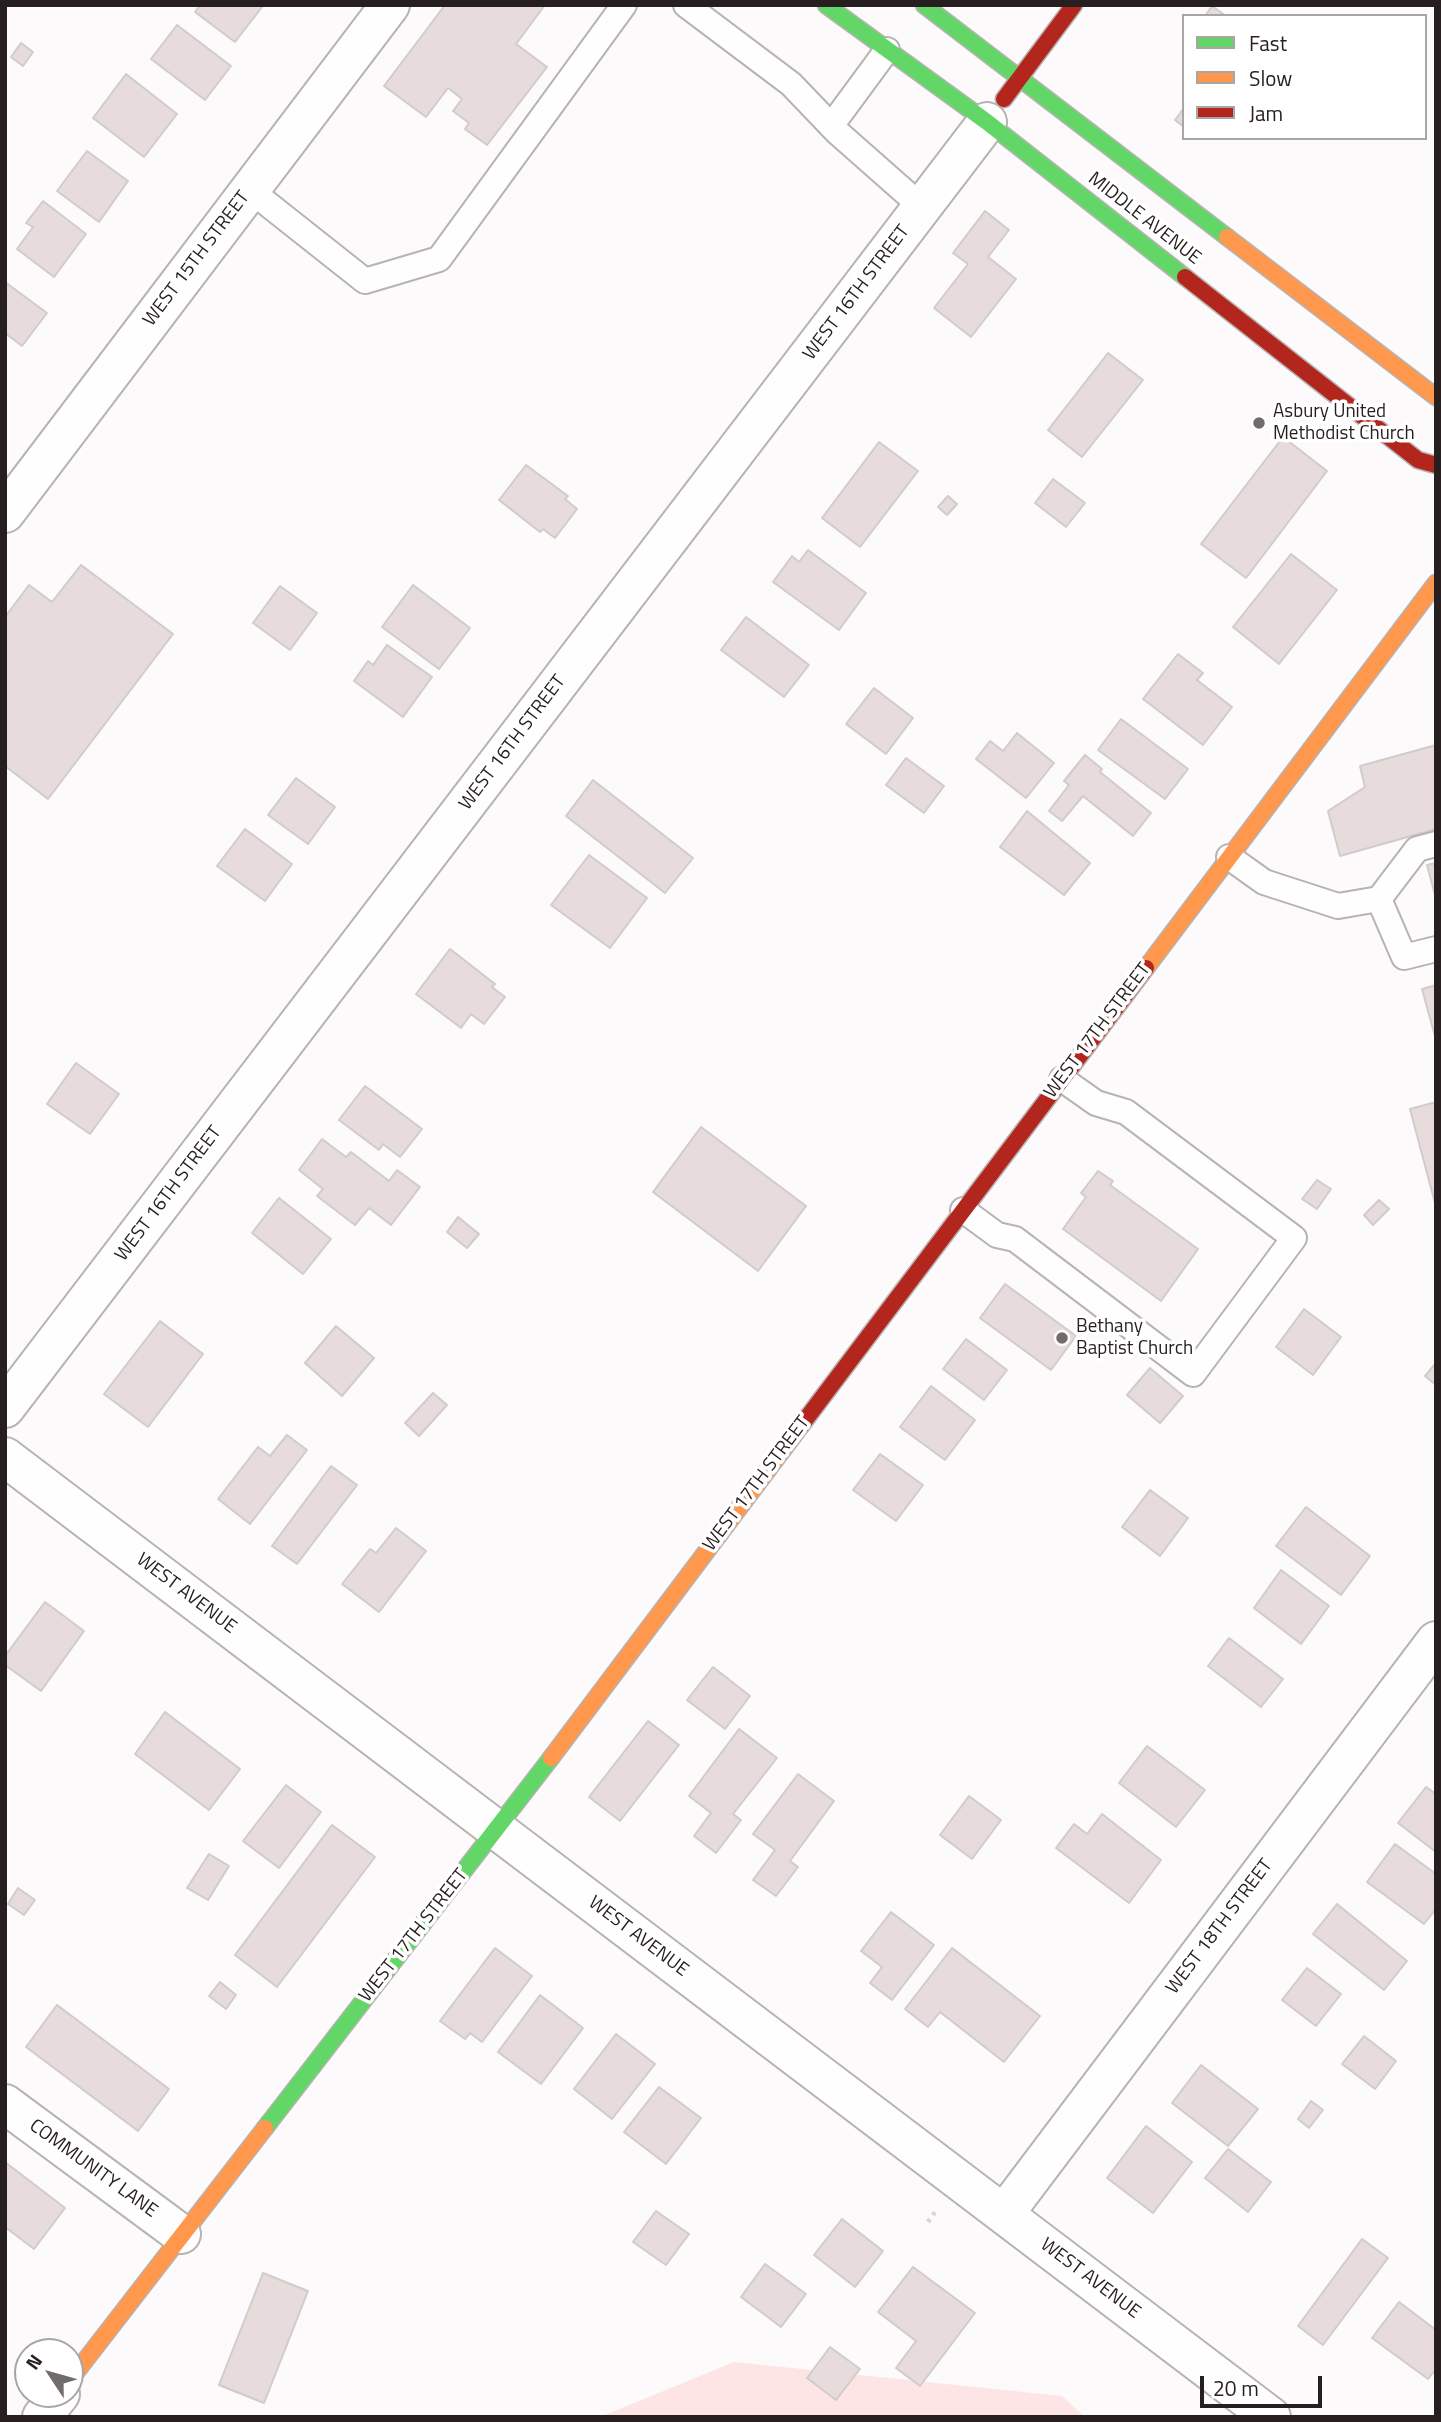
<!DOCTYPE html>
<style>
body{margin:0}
#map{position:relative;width:1441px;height:2422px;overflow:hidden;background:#fcfafa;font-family:"Titillium Web",sans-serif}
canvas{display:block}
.frame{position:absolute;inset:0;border:7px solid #261e1f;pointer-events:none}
.legend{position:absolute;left:1182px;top:14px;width:245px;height:126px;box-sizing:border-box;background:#fff;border:2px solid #a8a5a5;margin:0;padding:9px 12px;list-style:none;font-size:21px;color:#261e1f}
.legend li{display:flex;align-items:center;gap:14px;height:35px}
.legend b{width:35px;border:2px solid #a8a5a5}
.north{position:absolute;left:14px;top:2338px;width:70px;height:70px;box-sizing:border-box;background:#fff;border:2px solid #a8a5a5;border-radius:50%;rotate:306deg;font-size:19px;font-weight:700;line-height:28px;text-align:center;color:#261e1f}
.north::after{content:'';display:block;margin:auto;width:24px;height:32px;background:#716b6c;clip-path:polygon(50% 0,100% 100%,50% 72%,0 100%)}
.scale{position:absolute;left:1200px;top:2376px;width:122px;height:32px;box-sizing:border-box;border:4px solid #261e1f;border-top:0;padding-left:9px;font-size:21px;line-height:24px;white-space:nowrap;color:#261e1f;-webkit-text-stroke:5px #fff;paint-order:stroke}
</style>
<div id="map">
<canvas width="1441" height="2422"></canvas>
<div class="frame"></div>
<ul class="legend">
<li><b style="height:9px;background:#63d668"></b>Fast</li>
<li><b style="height:9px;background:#ff974d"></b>Slow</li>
<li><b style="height:9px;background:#b3261e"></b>Jam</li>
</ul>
<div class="north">N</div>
<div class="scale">20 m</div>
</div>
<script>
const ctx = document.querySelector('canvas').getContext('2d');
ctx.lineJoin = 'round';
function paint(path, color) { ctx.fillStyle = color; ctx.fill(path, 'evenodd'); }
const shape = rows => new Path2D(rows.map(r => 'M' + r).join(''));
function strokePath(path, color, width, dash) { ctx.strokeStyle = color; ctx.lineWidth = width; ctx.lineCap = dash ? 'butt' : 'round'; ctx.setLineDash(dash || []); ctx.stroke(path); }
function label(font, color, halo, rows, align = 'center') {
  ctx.font = font + ' "Titillium Web",sans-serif'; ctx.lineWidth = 7; ctx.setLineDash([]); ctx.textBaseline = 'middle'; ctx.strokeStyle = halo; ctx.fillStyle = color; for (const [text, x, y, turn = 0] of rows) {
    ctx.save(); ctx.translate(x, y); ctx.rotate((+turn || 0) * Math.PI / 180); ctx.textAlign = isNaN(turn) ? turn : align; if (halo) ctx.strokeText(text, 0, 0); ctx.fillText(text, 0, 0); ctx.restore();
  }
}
paint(shape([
 [734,2362,1062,2396,1085,2417,600,2417]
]), '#fde5e6');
const building = shape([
 [200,5,260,5,262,7,235,42,195,12,200,5],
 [445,5,545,5,516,44,547,67,487,145,465,129,469,123,453,111,462,99,448,88,426,117,384,86,445,5],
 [1212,6,1226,16,1205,16,1212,6],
 [177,25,231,66,205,100,151,59,177,25],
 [21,43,33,52,23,66,11,57,21,43],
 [126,74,177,114,144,157,93,118,126,74],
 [1184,108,1184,127,1175,120,1184,108],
 [87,151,128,181,99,222,57,191,87,151],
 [43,201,86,234,54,277,17,249,33,227,26,223,43,201],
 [985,211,1009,230,988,257,1016,279,971,337,934,308,968,264,953,253,985,211],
 [5,282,47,313,22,346,5,333,5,282],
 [1108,353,1143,380,1082,457,1048,430,1108,353],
 [1283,437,1327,471,1246,578,1201,544,1283,437],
 [879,442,918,471,860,547,822,518,879,442],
 [526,465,568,496,565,499,577,509,555,538,543,529,540,532,499,500,526,465],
 [1053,479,1085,503,1066,527,1035,503,1053,479],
 [948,496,957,504,947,515,938,507,948,496],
 [808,550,866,593,839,630,773,582,792,556,799,562,808,550],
 [1291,554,1337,590,1279,664,1233,627,1291,554],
 [81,565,173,634,48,799,5,766,5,617,29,585,52,602,81,565],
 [413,585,470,628,439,669,382,627,413,585],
 [280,586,317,613,290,650,253,623,280,586],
 [746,617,809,665,784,697,721,650,746,617],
 [387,645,432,677,403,717,354,681,368,661,373,665,387,645],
 [1178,654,1203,673,1197,680,1232,707,1203,745,1143,699,1178,654],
 [874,688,913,718,886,754,846,724,874,688],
 [1121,719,1188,769,1165,799,1098,750,1121,719],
 [1017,733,1054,763,1026,798,976,759,990,741,1003,751,1017,733],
 [1436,745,1436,829,1340,856,1328,811,1365,787,1360,766,1436,745],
 [1085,755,1102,769,1100,772,1151,813,1133,836,1083,796,1062,821,1049,811,1069,785,1064,781,1085,755],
 [906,758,944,786,924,813,886,785,906,758],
 [296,778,335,807,308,844,268,815,296,778],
 [593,780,693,858,665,893,566,816,593,780],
 [1027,811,1090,863,1064,895,1000,847,1027,811],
 [245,829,292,864,265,901,217,866,245,829],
 [589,855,647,898,610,948,551,905,589,855],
 [1436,863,1436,899,1427,865,1436,863],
 [450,949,495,984,492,987,505,997,484,1024,471,1014,461,1028,416,994,450,949],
 [1436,985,1436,1040,1422,989,1436,985],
 [76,1063,119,1094,90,1134,47,1104,76,1063],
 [365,1086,422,1129,400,1157,383,1144,379,1150,339,1120,365,1086],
 [1436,1102,1436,1207,1410,1109,1436,1102],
 [701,1127,806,1206,758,1271,653,1192,701,1127],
 [322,1139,346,1157,351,1152,389,1181,397,1170,420,1187,391,1225,369,1208,355,1225,317,1196,323,1189,299,1170,322,1139],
 [1098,1171,1113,1181,1110,1185,1198,1249,1161,1301,1063,1229,1086,1197,1081,1193,1098,1171],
 [1317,1180,1331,1189,1317,1209,1302,1199,1317,1180],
 [279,1198,331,1239,303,1274,252,1233,279,1198],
 [1379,1200,1389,1209,1373,1225,1364,1215,1379,1200],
 [458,1217,479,1234,467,1248,447,1232,458,1217],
 [1005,1284,1076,1336,1051,1370,980,1318,1005,1284],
 [1304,1309,1341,1337,1313,1375,1276,1347,1304,1309],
 [160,1321,203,1354,148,1427,104,1394,160,1321],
 [336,1326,374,1358,342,1396,305,1363,336,1326],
 [966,1339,1007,1370,984,1400,943,1369,966,1339],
 [1436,1363,1436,1385,1425,1376,1436,1363],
 [1150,1368,1183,1396,1160,1423,1127,1395,1150,1368],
 [931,1386,975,1420,945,1460,900,1427,931,1386],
 [433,1393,447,1405,419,1436,405,1423,433,1393],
 [287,1435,307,1450,250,1524,218,1499,258,1447,270,1456,287,1435],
 [880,1454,923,1485,896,1521,853,1490,880,1454],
 [331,1466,357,1485,297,1564,272,1546,331,1466],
 [1150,1490,1188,1518,1160,1556,1122,1527,1150,1490],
 [1306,1507,1370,1556,1341,1595,1276,1546,1306,1507],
 [396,1528,426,1551,379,1612,342,1584,370,1549,376,1553,396,1528],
 [1281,1570,1329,1606,1301,1644,1254,1608,1281,1570],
 [45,1602,84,1631,41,1691,5,1665,5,1656,45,1602],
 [1229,1638,1283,1679,1261,1707,1208,1666,1229,1638],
 [713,1667,750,1696,725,1729,687,1700,713,1667],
 [165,1712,240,1769,209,1810,135,1754,165,1712],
 [648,1721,679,1745,620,1821,589,1797,648,1721],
 [739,1729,777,1758,733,1814,741,1820,716,1853,694,1836,711,1813,689,1796,739,1729],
 [1147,1746,1205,1790,1176,1827,1119,1783,1147,1746],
 [798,1774,834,1801,790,1861,798,1867,776,1896,753,1880,775,1850,753,1834,798,1774],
 [286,1785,321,1812,279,1868,243,1841,286,1785],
 [1426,1787,1436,1794,1436,1852,1398,1823,1426,1787],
 [969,1796,1001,1820,972,1859,940,1835,969,1796],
 [1102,1814,1161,1860,1129,1903,1056,1848,1074,1824,1087,1834,1102,1814],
 [332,1825,375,1857,277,1987,235,1955,332,1825],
 [1395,1844,1436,1874,1436,1909,1424,1924,1367,1882,1395,1844],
 [209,1854,229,1866,208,1900,187,1888,209,1854],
 [18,1888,35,1900,24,1915,8,1904,18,1888],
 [1337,1904,1407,1961,1384,1990,1313,1934,1337,1904],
 [891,1912,934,1945,892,2000,870,1983,882,1967,861,1951,891,1912],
 [495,1948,532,1976,482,2042,470,2033,465,2039,440,2021,495,1948],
 [952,1948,1040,2016,1004,2062,940,2012,928,2027,905,2009,952,1948],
 [1307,1968,1341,1994,1316,2026,1282,2000,1307,1968],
 [220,1982,236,1995,226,2009,209,1996,220,1982],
 [540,1995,583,2028,541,2084,498,2052,540,1995],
 [57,2005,169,2089,138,2131,26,2047,57,2005],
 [616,2034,655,2064,612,2119,574,2089,616,2034],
 [1364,2036,1396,2061,1375,2089,1342,2064,1364,2036],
 [1201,2065,1258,2109,1228,2146,1172,2103,1201,2065],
 [659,2087,701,2118,666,2164,624,2132,659,2087],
 [1311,2101,1323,2110,1309,2128,1298,2119,1311,2101],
 [1146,2126,1192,2162,1153,2213,1107,2178,1146,2126],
 [1228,2149,1271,2182,1248,2212,1205,2178,1228,2149],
 [5,2162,65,2208,34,2249,5,2227,5,2162],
 [656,2211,689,2234,666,2265,633,2242,656,2211],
 [842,2219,883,2251,855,2287,814,2255,842,2219],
 [1362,2239,1388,2258,1323,2345,1298,2326,1362,2239],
 [765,2264,806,2294,781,2327,741,2297,765,2264],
 [913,2267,975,2313,920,2386,896,2368,916,2341,878,2312,913,2267],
 [263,2273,308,2291,264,2403,219,2385,263,2273],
 [1399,2302,1436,2330,1436,2369,1428,2379,1372,2338,1399,2302],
 [830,2347,860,2369,836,2400,807,2378,830,2347]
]);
paint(building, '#e7dbdb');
strokePath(building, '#d1cccc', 2);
const lane = shape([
 [686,5,791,84,837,132,922,207],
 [831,126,887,50],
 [250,190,365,281,439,259,624,5],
 [1229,857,1264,882,1338,906,1379,899,1417,849,1436,844],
 [1379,899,1404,957,1436,949],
 [963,1210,997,1235,1015,1239,1193,1374,1294,1238,1126,1112,1096,1103,1062,1079]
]);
const street = shape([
 [5,513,390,5],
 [5,1408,987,122],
 [5,1457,1271,2417],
 [5,2104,181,2234],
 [1004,2214,1436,1641],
 [42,2417,60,2394]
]);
const fast = shape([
 [826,5,987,122,1185,277],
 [924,5,1227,237],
 [265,2128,551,1758]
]);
const slow = shape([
 [1227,237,1436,397],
 [1146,968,1436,583],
 [551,1758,800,1427],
 [70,2380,265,2128]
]);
const jam = shape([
 [1004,99,1074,5],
 [1185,277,1418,460,1436,465],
 [800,1427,1146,968]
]);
strokePath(lane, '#b8b3b3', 28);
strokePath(street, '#b8b3b3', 42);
strokePath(fast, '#b8b3b3', 19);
strokePath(slow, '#b8b3b3', 19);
strokePath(jam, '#b8b3b3', 19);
strokePath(shape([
 [928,2222,935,2212]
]), '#d7d6d6', 4.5, [3.5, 5]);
strokePath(lane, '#fffefe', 24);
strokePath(street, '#fffefe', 38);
strokePath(fast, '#63d668', 16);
strokePath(slow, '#ff974d', 16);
strokePath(jam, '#b3261e', 16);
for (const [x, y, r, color] of [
 [1259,423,7,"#716b6c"],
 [1062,1338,7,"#716b6c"]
]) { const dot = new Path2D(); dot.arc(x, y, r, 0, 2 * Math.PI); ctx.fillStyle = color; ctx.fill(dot); strokePath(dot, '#fff', 2.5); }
label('19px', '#261e1f', '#fff', [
 ["MIDDLE AVENUE",1144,219,38],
 ["WEST 15TH STREET",197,259,-53],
 ["WEST 16TH STREET",857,293,-53],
 ["WEST 16TH STREET",513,743,-53],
 ["WEST 17TH STREET",1098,1031,-53],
 ["WEST 16TH STREET",169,1194,-53],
 ["WEST 17TH STREET",757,1484,-53],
 ["WEST AVENUE",186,1594,37],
 ["WEST 18TH STREET",1220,1927,-53],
 ["WEST 17TH STREET",414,1936,-52],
 ["WEST AVENUE",638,1937,37],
 ["COMMUNITY LANE",93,2169,36],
 ["WEST AVENUE",1090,2279,37]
]);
label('19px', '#261e1f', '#fff', [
 ["Asbury United",1273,412],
 ["Methodist Church",1273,434],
 ["Bethany",1076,1327],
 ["Baptist Church",1076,1349]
], 'left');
</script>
